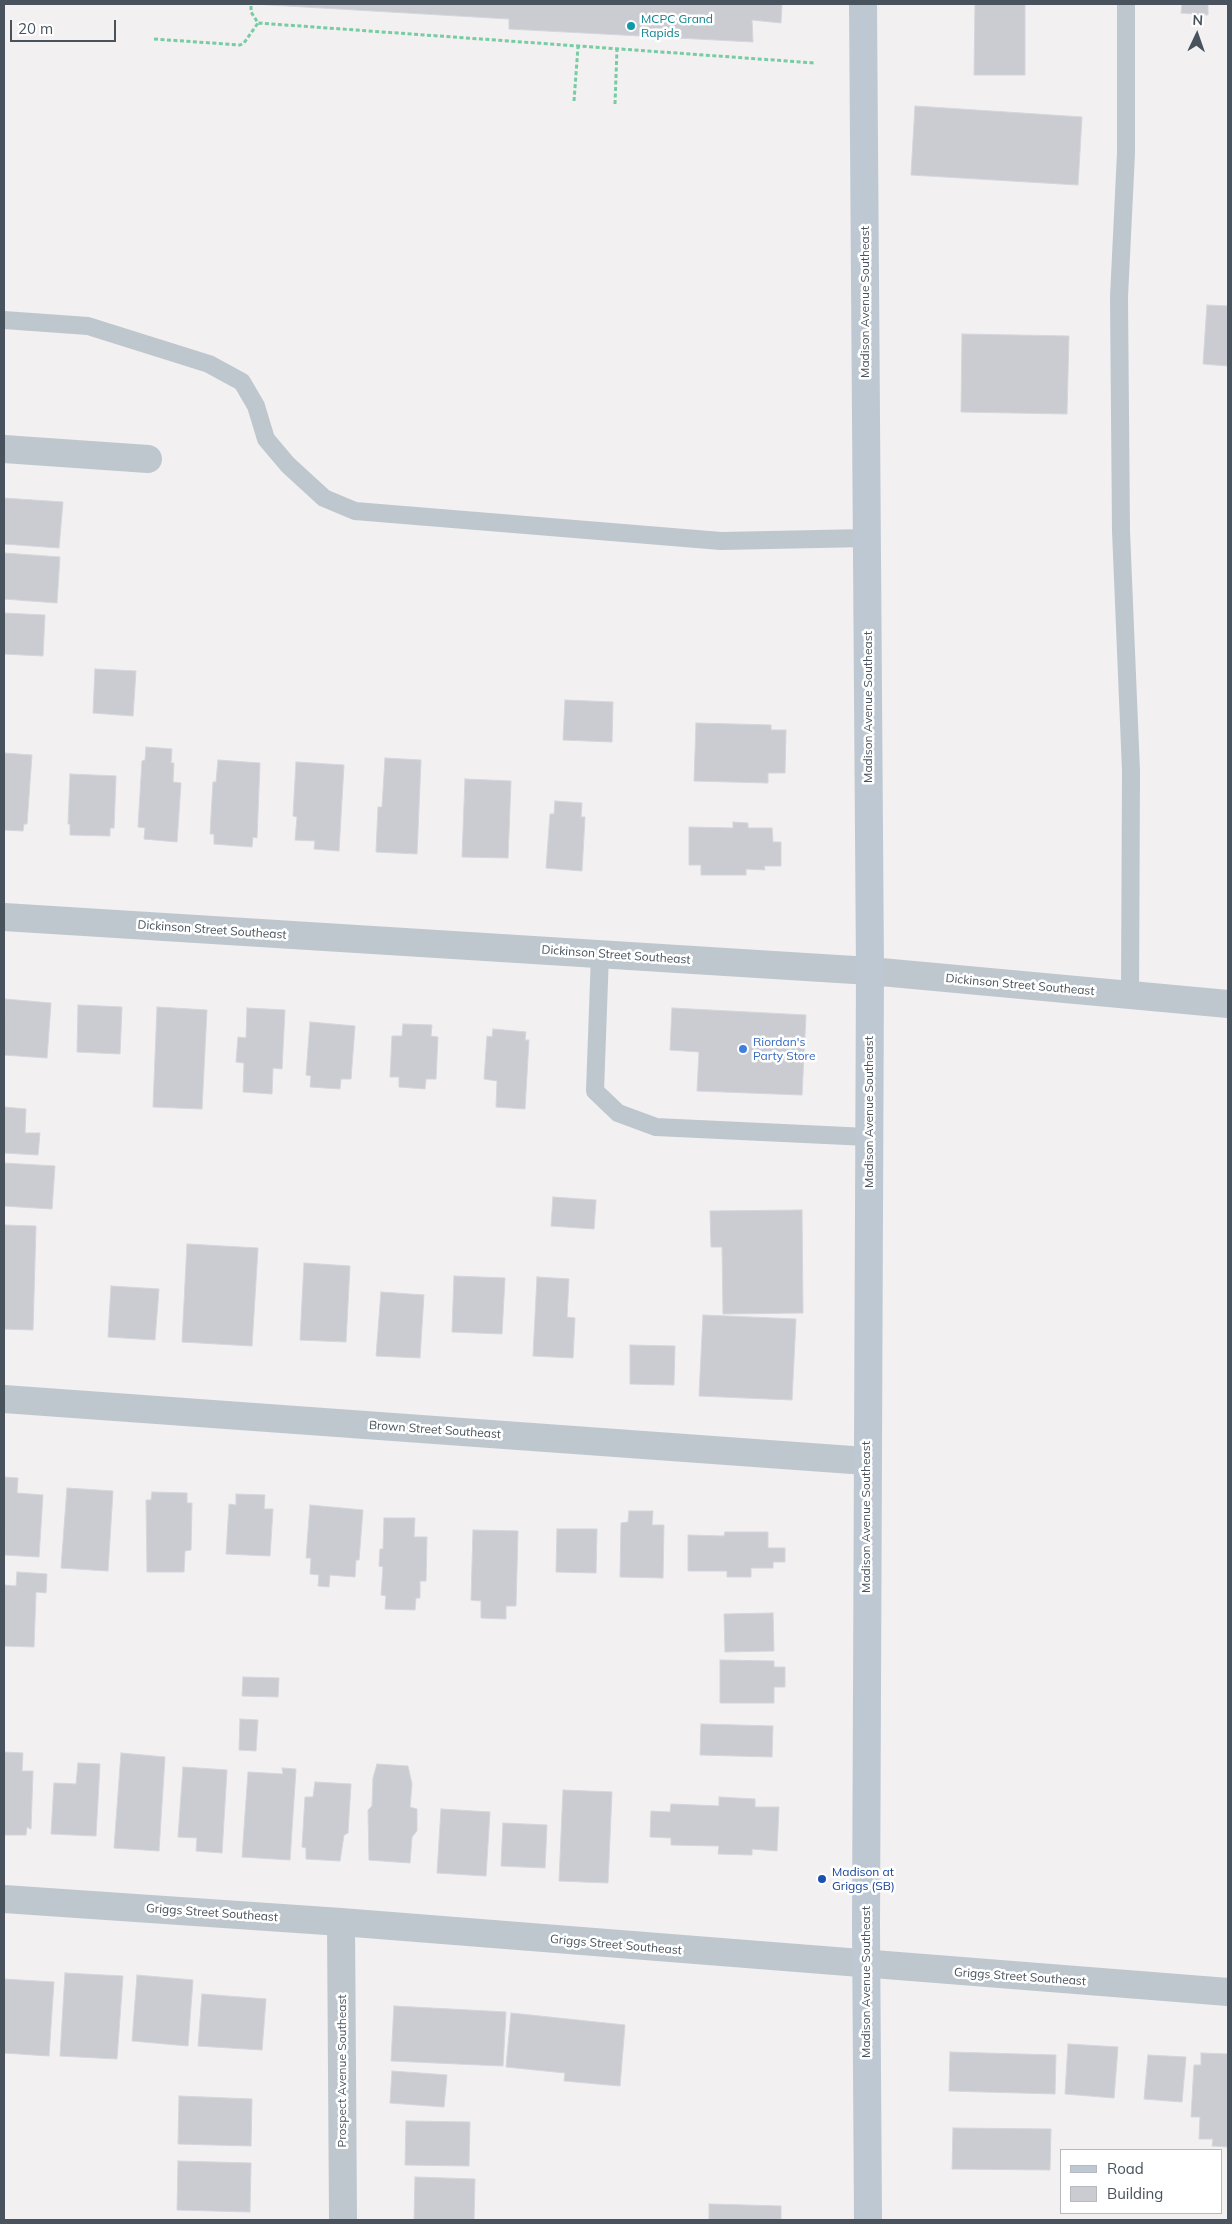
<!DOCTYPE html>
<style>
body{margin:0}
#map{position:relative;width:1232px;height:2224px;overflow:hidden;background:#f2f0f0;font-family:Mulish,sans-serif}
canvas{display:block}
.frame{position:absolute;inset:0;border:5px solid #48535d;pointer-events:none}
.legend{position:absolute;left:1060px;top:2149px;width:162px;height:65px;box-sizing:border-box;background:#fff;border:1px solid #b6babe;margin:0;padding:6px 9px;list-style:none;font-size:15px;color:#48535d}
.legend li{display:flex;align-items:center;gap:10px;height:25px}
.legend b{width:25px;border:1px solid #b6babe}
.north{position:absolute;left:1172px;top:10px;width:50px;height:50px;-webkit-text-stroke:4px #fff;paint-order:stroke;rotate:3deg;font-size:14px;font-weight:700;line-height:20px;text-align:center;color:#48535d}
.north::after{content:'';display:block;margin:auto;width:18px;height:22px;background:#48535d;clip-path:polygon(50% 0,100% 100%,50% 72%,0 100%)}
.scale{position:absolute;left:10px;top:20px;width:106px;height:22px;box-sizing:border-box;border:2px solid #48535d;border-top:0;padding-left:6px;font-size:15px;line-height:18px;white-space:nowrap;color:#48535d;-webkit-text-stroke:4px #fff;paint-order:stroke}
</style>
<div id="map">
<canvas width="1232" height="2224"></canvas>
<div class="frame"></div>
<ul class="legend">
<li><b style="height:6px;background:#bec8d3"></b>Road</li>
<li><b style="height:14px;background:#caccd2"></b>Building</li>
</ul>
<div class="north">N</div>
<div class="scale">20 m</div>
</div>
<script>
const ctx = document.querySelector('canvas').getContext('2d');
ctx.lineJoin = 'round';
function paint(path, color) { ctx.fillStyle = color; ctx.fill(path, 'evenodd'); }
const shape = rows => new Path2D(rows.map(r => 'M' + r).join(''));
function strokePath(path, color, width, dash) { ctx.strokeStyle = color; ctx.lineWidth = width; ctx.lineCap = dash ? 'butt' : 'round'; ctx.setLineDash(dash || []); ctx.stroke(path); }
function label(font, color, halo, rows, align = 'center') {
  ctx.font = font + ' Mulish,sans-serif'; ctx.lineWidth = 5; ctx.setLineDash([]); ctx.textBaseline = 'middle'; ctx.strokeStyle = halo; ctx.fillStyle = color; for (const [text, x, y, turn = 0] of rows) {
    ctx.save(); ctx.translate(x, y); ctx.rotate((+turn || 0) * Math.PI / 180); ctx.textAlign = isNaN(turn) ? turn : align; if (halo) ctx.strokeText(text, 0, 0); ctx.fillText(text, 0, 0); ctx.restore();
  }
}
const building = shape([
 [253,4,782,4,781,23,752,20,753,42,509,29,509,19,253,4],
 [975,4,1025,4,1025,75,974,75,975,4],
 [1182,4,1208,4,1208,15,1181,13,1182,4],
 [915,106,1082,117,1078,185,911,175,915,106],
 [1207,305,1228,306,1228,366,1203,364,1207,305],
 [962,334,1069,336,1067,414,961,412,962,334],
 [4,498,63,502,59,548,4,544,4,498],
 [4,553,60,557,57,603,4,599,4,553],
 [4,613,45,615,43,656,4,654,4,613],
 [95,669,136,671,133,716,93,713,95,669],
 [565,700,613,702,612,742,563,740,565,700],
 [696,723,771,725,771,730,786,730,785,773,768,773,768,783,694,781,696,723],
 [146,747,172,749,171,763,174,763,173,782,181,783,177,842,144,839,145,828,138,827,142,761,145,760,146,747],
 [4,753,32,755,27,824,24,824,23,831,4,830,4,753],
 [385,758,421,760,417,854,376,852,378,807,382,807,385,758],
 [218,760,260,763,257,838,253,837,252,847,214,844,214,834,210,834,213,782,216,782,218,760],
 [296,762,344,765,339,851,314,849,315,841,295,840,297,817,293,816,296,762],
 [70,774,116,776,114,828,110,828,110,836,70,835,70,824,68,824,70,774],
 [465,779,511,781,508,858,462,857,465,779],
 [555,801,582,803,581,817,585,817,582,871,546,868,550,814,554,814,555,801],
 [733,822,748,823,748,828,772,828,773,842,781,842,781,866,764,866,765,870,746,869,746,875,701,875,701,865,689,865,689,827,733,828,733,822],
 [5,999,51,1003,47,1058,4,1055,5,999],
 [78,1005,122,1007,120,1054,77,1052,78,1005],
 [157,1007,207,1010,202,1109,153,1107,157,1007],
 [247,1008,285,1010,282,1069,273,1068,272,1094,243,1092,244,1063,236,1062,238,1037,246,1038,247,1008],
 [672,1008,806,1015,802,1095,697,1091,699,1052,670,1050,672,1008],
 [310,1022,355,1026,351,1079,341,1079,340,1089,310,1087,311,1076,306,1075,310,1022],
 [403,1024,432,1025,431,1036,438,1037,436,1079,426,1079,425,1089,399,1087,399,1077,390,1077,392,1036,402,1036,403,1024],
 [493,1029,526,1032,525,1040,529,1040,525,1109,496,1107,497,1081,484,1079,487,1036,492,1037,493,1029],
 [4,1107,26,1109,25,1133,40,1133,38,1155,4,1153,4,1107],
 [4,1163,55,1166,52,1209,4,1206,4,1163],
 [553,1197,596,1200,594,1229,551,1226,553,1197],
 [802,1210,803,1313,723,1314,722,1247,711,1247,710,1211,802,1210],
 [4,1225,36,1226,33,1330,4,1329,4,1225],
 [187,1244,258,1248,252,1346,182,1342,187,1244],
 [304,1263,350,1266,346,1342,300,1340,304,1263],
 [454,1276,505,1278,502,1334,452,1332,454,1276],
 [537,1277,569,1279,567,1317,575,1318,573,1358,533,1356,537,1277],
 [111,1286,159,1289,155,1340,108,1337,111,1286],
 [381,1292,424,1295,420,1358,376,1356,381,1292],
 [703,1315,796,1319,792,1400,699,1396,703,1315],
 [630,1345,675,1346,674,1385,630,1384,630,1345],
 [4,1477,18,1478,17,1493,43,1495,39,1557,5,1555,4,1477],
 [67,1488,113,1491,108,1571,61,1568,67,1488],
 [152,1492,187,1493,187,1503,192,1503,191,1550,185,1551,184,1572,147,1572,146,1500,151,1500,152,1492],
 [236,1494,265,1495,264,1509,273,1509,270,1556,226,1554,229,1504,236,1505,236,1494],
 [310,1505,363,1510,359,1560,356,1560,355,1577,330,1575,329,1587,318,1586,319,1575,310,1574,311,1558,306,1558,310,1505],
 [629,1511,653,1511,652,1525,664,1525,663,1578,620,1577,621,1523,628,1522,629,1511],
 [384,1518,415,1518,414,1537,427,1537,426,1581,420,1581,420,1598,416,1598,415,1610,385,1609,386,1596,381,1595,383,1567,379,1566,380,1549,383,1549,384,1518],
 [557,1529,597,1529,596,1573,556,1572,557,1529],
 [473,1530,518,1531,516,1606,506,1606,506,1619,481,1618,481,1601,471,1600,473,1530],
 [725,1532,768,1532,768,1548,785,1548,785,1562,773,1562,773,1568,751,1568,751,1577,727,1577,727,1571,688,1571,688,1535,724,1536,725,1532],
 [17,1572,47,1574,46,1593,36,1592,34,1647,4,1646,4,1585,16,1586,17,1572],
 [773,1613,774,1651,725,1652,724,1614,773,1613],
 [720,1660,774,1661,774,1667,785,1667,785,1687,774,1687,774,1703,720,1703,720,1660],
 [243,1677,279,1678,278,1697,242,1696,243,1677],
 [240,1719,258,1720,256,1751,239,1750,240,1719],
 [701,1724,773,1726,772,1757,700,1755,701,1724],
 [4,1752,23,1753,22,1771,33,1771,31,1829,27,1827,26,1835,4,1835,4,1752],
 [121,1753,165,1757,159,1851,114,1848,121,1753],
 [78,1763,100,1764,96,1836,51,1834,54,1783,76,1784,78,1763],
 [377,1764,408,1766,412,1784,410,1807,417,1809,417,1831,412,1837,410,1863,369,1860,368,1810,372,1806,373,1778,377,1764],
 [183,1767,227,1770,222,1853,196,1851,197,1838,178,1837,183,1767],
 [282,1768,296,1769,290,1860,242,1857,248,1772,283,1774,282,1768],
 [315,1782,351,1784,348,1833,344,1835,340,1861,306,1859,306,1848,302,1847,305,1797,313,1797,315,1782],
 [563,1790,612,1792,608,1883,559,1881,563,1790],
 [719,1797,755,1799,755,1807,779,1807,777,1851,752,1849,752,1855,718,1854,719,1846,671,1845,671,1838,650,1837,651,1811,670,1812,671,1804,719,1806,719,1797],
 [441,1809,490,1812,486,1876,437,1873,441,1809],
 [503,1823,547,1825,545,1868,501,1866,503,1823],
 [65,1973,123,1976,117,2059,60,2056,65,1973],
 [137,1975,193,1980,188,2046,132,2041,137,1975],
 [4,1979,54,1982,49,2056,4,2053,4,1979],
 [202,1994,266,1999,262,2050,198,2046,202,1994],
 [394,2006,506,2012,503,2066,391,2061,394,2006],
 [511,2013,625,2025,620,2086,564,2081,565,2073,506,2067,511,2013],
 [1068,2044,1118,2047,1114,2098,1065,2094,1068,2044],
 [950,2052,1056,2055,1055,2094,949,2091,950,2052],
 [1201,2053,1228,2054,1228,2147,1212,2146,1213,2139,1199,2139,1200,2117,1191,2117,1194,2065,1201,2065,1201,2053],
 [1148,2055,1186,2057,1182,2102,1144,2099,1148,2055],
 [392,2071,447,2075,444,2107,390,2103,392,2071],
 [179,2096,252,2099,251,2146,178,2144,179,2096],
 [406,2121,470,2122,469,2166,405,2165,406,2121],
 [953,2128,1051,2129,1050,2170,952,2169,953,2128],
 [178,2161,251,2163,250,2212,177,2210,178,2161],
 [415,2177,475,2179,474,2220,414,2220,415,2177],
 [709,2204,781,2206,781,2220,709,2220,709,2204]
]);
paint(building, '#caccd2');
strokePath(building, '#d4d6db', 1);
strokePath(shape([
 [251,6,251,12,258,23,815,63],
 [154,39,240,45,244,43,258,23],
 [574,101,578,47],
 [615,104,617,49]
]), '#77cca4', 3, [4, 2.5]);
strokePath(shape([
 [1126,4,1126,153,1119,297,1121,531,1131,771,1130,995],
 [4,320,88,326,209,364,242,382,256,406,266,439,288,465,324,498,355,511,721,541,867,538],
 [600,954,595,1091,618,1113,656,1127,868,1137]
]), '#bec7ce', 18);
strokePath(shape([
 [4,449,148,459],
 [4,917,870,971,1228,1004],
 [4,1399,866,1461],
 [4,1899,341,1922,1228,1992],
 [341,1922,343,2220]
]), '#bec7ce', 28);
strokePath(shape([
 [863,4,870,971,866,1925,868,2220]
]), '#bec8d3', 28);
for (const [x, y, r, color] of [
 [631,26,5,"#0f9aa8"],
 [743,1049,5,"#3f7fe0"],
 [822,1879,5,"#1a4fb4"]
]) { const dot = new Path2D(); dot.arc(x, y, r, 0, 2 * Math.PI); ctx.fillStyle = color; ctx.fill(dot); strokePath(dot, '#fff', 2); }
label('12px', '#0d838f', '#fff', [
 ["MCPC Grand",641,19],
 ["Rapids",641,33]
], 'left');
label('12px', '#48535d', '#fff', [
 ["Madison Avenue Southeast",865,302,-90],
 ["Madison Avenue Southeast",868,707,-90],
 ["Dickinson Street Southeast",212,930,4],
 ["Dickinson Street Southeast",616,955,4],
 ["Dickinson Street Southeast",1020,985,5],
 ["Madison Avenue Southeast",869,1112,-90],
 ["Brown Street Southeast",435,1430,4],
 ["Madison Avenue Southeast",866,1517,-90],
 ["Griggs Street Southeast",212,1913,4],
 ["Griggs Street Southeast",616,1945,5],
 ["Griggs Street Southeast",1020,1977,4],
 ["Madison Avenue Southeast",866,1982,-90],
 ["Prospect Avenue Southeast",342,2071,-90]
]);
label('12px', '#366cbe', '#fff', [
 ["Riordan's",753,1042],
 ["Party Store",753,1056]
], 'left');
label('12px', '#164399', '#fff', [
 ["Madison at",832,1872],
 ["Griggs (SB)",832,1886]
], 'left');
</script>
